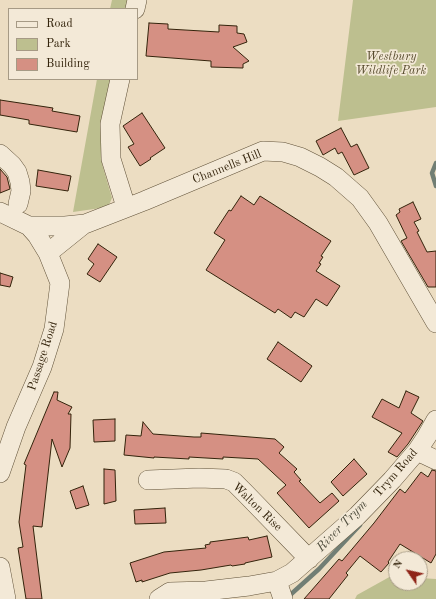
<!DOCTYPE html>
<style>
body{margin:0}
#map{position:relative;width:436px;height:599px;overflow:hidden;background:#ecddc2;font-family:"Old Standard TT",serif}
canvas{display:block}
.legend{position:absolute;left:8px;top:8px;width:130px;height:72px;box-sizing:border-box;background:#f3e9d7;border:1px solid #a69a85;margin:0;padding:5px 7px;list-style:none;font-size:12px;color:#33230b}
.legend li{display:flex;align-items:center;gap:8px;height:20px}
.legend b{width:20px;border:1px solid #a69a85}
.north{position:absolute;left:388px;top:551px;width:40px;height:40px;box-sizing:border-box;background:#f3e9d7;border:1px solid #a69a85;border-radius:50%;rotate:304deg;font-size:11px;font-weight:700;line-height:16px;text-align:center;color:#33230b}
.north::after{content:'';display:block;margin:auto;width:14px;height:18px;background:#8f2418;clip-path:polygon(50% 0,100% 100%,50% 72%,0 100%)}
</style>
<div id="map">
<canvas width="436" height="599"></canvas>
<ul class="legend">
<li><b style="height:5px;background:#f3e9d7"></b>Road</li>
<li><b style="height:11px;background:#bdbf8f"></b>Park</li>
<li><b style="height:11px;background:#d59083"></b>Building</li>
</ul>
<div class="north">N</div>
</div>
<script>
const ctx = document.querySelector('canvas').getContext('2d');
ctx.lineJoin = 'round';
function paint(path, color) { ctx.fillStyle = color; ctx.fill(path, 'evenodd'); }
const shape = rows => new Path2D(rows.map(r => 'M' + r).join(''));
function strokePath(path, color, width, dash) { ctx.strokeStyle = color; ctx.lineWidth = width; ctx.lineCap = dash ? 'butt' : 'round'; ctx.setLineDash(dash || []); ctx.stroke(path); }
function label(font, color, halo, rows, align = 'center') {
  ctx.font = font + ' "Old Standard TT",serif'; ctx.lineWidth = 3.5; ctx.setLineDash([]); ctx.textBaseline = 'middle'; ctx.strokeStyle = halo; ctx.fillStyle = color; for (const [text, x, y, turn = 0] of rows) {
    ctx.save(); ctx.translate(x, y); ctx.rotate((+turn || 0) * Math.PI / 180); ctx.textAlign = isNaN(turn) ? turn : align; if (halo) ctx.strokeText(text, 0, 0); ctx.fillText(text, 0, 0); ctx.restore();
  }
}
paint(shape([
 [112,0,131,0,129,9,110,9],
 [353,0,436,0,436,107,338,121],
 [97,79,114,79,106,117,102,164,112,198,108,207,73,212],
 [393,575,396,575,396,583,420,583,420,578,436,579,436,599,355,599,357,595]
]), '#bdbf8f');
strokePath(shape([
 [436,163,432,173,436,186],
 [289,596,319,569,360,525]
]), '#717e74', 4.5);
const building = shape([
 [149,23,168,24,168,29,219,32,219,25,237,26,237,33,244,34,247,42,233,47,249,61,243,64,243,68,211,67,211,61,146,56,149,23],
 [0,100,53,108,52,111,80,116,77,132,29,124,29,120,0,115,0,100],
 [142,113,165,148,150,158,151,159,140,166,128,147,134,144,123,126,142,113],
 [341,128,351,147,357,144,369,168,354,175,342,152,338,154,335,148,323,155,316,141,341,128],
 [0,169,7,177,10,189,0,193,0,169],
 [38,170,71,176,68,191,36,186,38,170],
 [241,196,254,205,260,196,331,241,321,256,323,257,319,263,321,264,316,271,340,286,327,306,316,299,304,317,295,312,291,318,278,309,275,313,206,270,225,240,214,233,229,210,231,211,241,196],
 [413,202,421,219,414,222,419,231,417,232,427,252,436,251,436,287,428,287,401,241,407,238,396,215,400,212,399,209,413,202],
 [98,244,117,257,100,282,87,274,94,264,88,259,98,244],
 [0,273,13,277,10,287,0,285,0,273],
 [278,342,312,366,301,382,267,359,278,342],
 [406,391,419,397,411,413,423,421,408,444,397,457,388,452,402,433,372,417,382,399,399,408,406,391],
 [54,392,58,392,57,400,72,407,68,414,71,414,70,448,62,467,52,439,42,527,33,526,42,599,26,599,18,548,23,547,19,522,26,465,24,464,54,392],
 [115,419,115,441,94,442,93,420,115,419],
 [143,422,153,434,194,437,201,437,201,433,275,439,284,447,279,453,297,469,294,472,301,480,299,481,320,503,332,493,339,501,309,528,277,493,286,485,258,459,223,457,223,459,189,457,189,459,154,457,154,458,124,455,126,435,141,436,143,422],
 [354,459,367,474,343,496,331,482,354,459],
 [104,469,115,470,116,501,104,504,104,469],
 [432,470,436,471,436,554,431,563,400,544,388,562,389,563,381,572,360,556,346,573,348,575,329,599,304,599,339,559,342,561,374,523,400,489,405,493,421,472,428,477,432,470],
 [83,486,89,505,76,509,70,491,83,486],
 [165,508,166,523,135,524,134,510,165,508],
 [267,536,272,557,245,563,245,564,232,566,231,565,201,570,170,573,142,582,142,580,136,582,130,563,164,552,206,548,205,545,210,544,210,542,248,537,249,540,267,536]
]);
paint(building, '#d59083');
strokePath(building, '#33230b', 1);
const minor = shape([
 [135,9,137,0],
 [120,79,110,124,111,159,126,207],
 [0,154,12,165,17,172,20,182,21,191,18,204],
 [0,212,29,226,37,235,48,253,60,283,54,329,42,367,16,427,0,473],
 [29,226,65,226,85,224,144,201,263,151,283,152,300,157,320,167,336,177,360,198,378,223,436,323],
 [48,253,84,224],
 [417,451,436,460],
 [148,480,199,478,226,479,234,482,246,494,309,559],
 [0,567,6,599],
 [277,581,283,599],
 [159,599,170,592,206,591,249,586,277,581,292,573,357,516,392,480,417,451,427,436,436,420]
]);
strokePath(minor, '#615239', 20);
strokePath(minor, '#f3e9d7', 19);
label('italic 12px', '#564a2c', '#f3e9d7', [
 ["Westbury",391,57],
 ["Wildlife Park",391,71]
]);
label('12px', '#33230b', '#f3e9d7', [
 ["Channells Hill",227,167,-22],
 ["Passage Road",43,356,-72],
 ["Trym Road",396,473,-49],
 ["Walton Rise",257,507,44]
]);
label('italic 13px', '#525040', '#f3e9d7', [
 ["River Trym",342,526,-46]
]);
</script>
